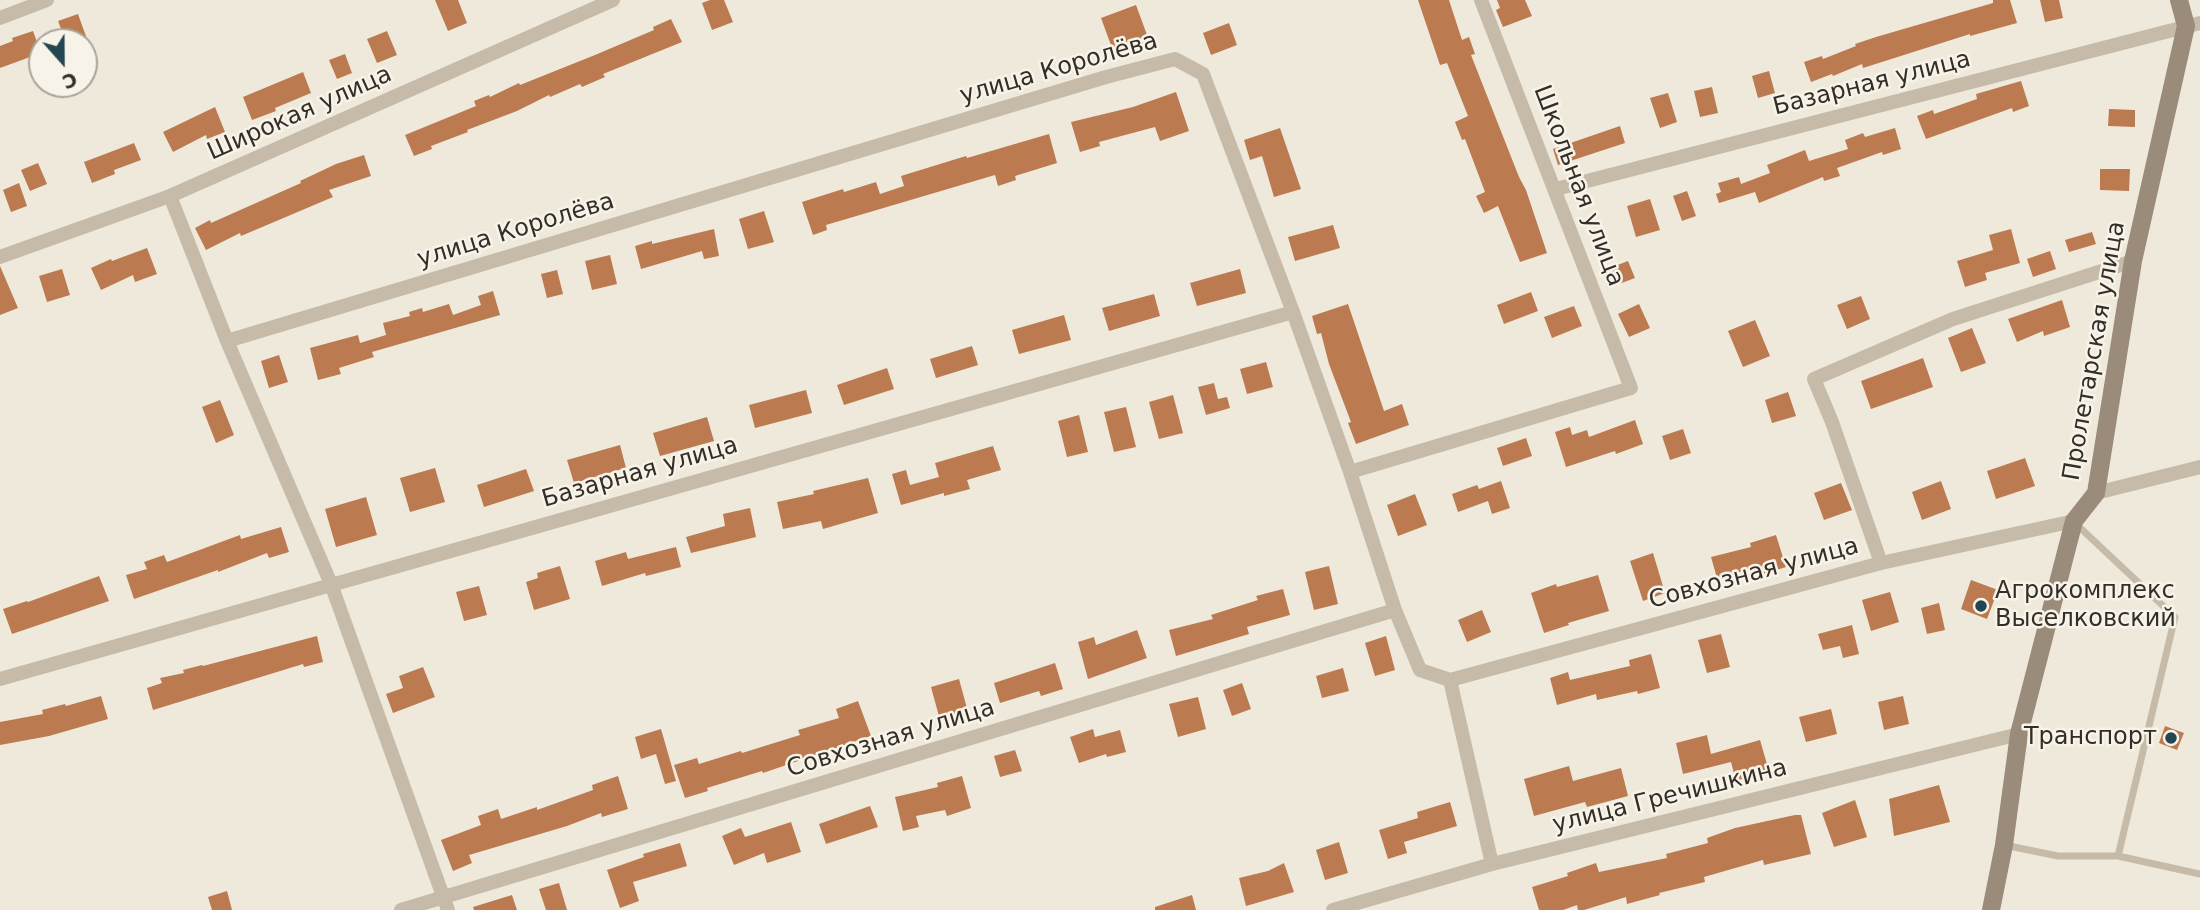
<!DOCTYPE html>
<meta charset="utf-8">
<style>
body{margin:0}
#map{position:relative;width:2200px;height:910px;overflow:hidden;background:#efe9dc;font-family:"DejaVu Sans",sans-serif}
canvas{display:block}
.north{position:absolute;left:28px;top:28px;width:70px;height:70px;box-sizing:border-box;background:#f8f3e8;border:2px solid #aaa49b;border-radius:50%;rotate:159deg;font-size:19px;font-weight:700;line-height:28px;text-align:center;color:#342e28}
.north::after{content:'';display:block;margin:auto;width:24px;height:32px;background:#224752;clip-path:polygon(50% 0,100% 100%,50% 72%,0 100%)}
</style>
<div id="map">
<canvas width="2200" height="910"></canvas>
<div class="north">С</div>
</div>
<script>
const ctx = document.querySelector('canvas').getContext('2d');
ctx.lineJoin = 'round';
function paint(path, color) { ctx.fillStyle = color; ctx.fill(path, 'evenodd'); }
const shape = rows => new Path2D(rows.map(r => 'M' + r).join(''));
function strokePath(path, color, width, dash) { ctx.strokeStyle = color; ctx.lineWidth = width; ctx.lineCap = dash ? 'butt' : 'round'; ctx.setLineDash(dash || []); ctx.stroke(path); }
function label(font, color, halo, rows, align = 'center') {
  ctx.font = font + ' "DejaVu Sans",sans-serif'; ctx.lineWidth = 5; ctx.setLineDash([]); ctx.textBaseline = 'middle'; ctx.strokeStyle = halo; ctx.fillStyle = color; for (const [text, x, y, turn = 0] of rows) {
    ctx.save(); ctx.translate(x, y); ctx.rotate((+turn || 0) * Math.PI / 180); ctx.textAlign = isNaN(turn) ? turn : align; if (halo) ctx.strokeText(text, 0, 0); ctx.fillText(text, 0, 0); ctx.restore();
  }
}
paint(shape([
 [435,0,458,0,467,23,448,31],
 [710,0,724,0,733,22,712,30,702,3],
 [1418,0,1449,0,1462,40,1469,37,1475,54,1471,55,1519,177,1526,190,1547,253,1520,262,1498,206,1484,213,1476,196,1485,192,1465,139,1462,140,1455,122,1468,116,1447,63,1440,65],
 [1497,0,1525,0,1532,16,1503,27,1496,10,1500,8],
 [1993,0,2010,0,2017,23,1970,36,1970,34,1863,68,1862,64,1833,76,1832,74,1811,82,1804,62,1822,56,1823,59,1856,46,1855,44,1876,37,1993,3],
 [2040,0,2059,0,2063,18,2045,22],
 [1136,5,1150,43,1115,56,1101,18],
 [78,14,88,42,66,42,58,21],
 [671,19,682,42,603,74,605,77,582,87,580,84,550,97,549,95,517,111,467,130,468,132,431,146,432,149,414,156,405,135,476,106,474,101,489,95,490,97,519,83,520,85,595,55,654,30,653,27],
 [1229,23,1237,45,1211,55,1203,33],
 [33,31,41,53,0,68,0,46,13,41,12,38],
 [387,31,397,55,377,63,367,39],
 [345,54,352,73,337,79,329,60],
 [1769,71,1775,93,1758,98,1752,76],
 [303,72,311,93,275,108,276,111,252,120,243,97],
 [2021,81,2029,106,2013,112,2012,108,1926,139,1917,116,1933,110,1934,114,1977,99,1976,94],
 [1712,87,1718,113,1700,117,1694,91],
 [1176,92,1189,131,1160,141,1155,127,1099,142,1100,146,1080,152,1071,122,1133,107],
 [1668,93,1677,122,1660,128,1650,98],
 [215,107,225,132,207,139,206,135,173,152,163,132],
 [2109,109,2135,110,2135,127,2108,126],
 [1620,126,1625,143,1558,165,1553,149],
 [1280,128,1301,189,1274,197,1262,156,1250,160,1244,140],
 [1895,128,1901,149,1883,155,1882,152,1837,168,1840,176,1824,181,1823,177,1759,203,1755,192,1719,203,1716,194,1721,192,1718,183,1739,177,1741,184,1770,173,1767,165,1805,150,1809,161,1848,149,1845,140,1863,133,1865,137],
 [1049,134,1057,163,1015,176,1016,180,998,186,995,175,826,225,827,230,813,235,802,202,843,189,844,192,876,182,880,194,904,186,901,176,966,156,967,158],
 [134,143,141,160,114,170,115,174,92,183,84,162],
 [364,155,371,176,329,190,333,197,241,236,240,233,206,250,195,228,210,220,211,223,301,183,300,181,336,164],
 [38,163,47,184,30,191,21,170],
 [2100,169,2130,169,2129,191,2100,190],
 [19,183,27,206,11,212,3,190],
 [1687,191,1696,216,1682,221,1673,196],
 [1650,199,1660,230,1636,237,1627,206],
 [764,211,774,242,748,249,739,219],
 [1333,225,1340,248,1295,261,1288,237],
 [714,229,719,256,704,259,702,251,641,269,635,246,652,241,652,244],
 [2011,229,2020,263,1985,273,1987,280,1965,287,1957,261,1993,250,1989,235],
 [2092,232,2096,244,2069,252,2065,240],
 [147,248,157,274,135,282,133,275,101,290,91,268,111,259,112,261],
 [2050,251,2056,269,2033,277,2027,259],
 [610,255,617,284,592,290,585,261],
 [1628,261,1635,278,1608,288,1602,271],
 [0,266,18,308,0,315],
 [62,269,70,295,47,302,39,276],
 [1240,269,1246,293,1197,306,1190,283],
 [557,270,563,294,547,298,541,274],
 [493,291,500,315,372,352,374,357,339,368,341,374,318,380,310,348,358,335,360,343,386,335,383,323,410,316,409,312,422,308,423,312,449,304,453,315,481,305,478,296],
 [1531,292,1538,311,1504,324,1497,305],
 [1154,294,1160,316,1109,331,1102,308],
 [1861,296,1870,319,1847,329,1837,305],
 [2062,300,2070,327,2044,336,2043,331,2017,342,2008,319],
 [1348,304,1384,411,1402,404,1409,425,1356,444,1348,423,1351,422,1329,364,1321,333,1317,334,1312,316],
 [1639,304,1650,328,1629,337,1618,314],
 [1574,306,1582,326,1552,338,1544,317],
 [1064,315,1071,340,1019,354,1012,330],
 [1755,320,1770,356,1743,367,1728,331],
 [1972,328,1986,363,1961,372,1948,338],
 [972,346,978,365,936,378,930,359],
 [279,355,288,382,269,388,261,361],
 [1923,358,1933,387,1871,409,1861,381],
 [1266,362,1273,387,1247,394,1240,369],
 [887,368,894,389,844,405,837,385],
 [1214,383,1218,399,1227,397,1230,408,1206,415,1198,387],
 [806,390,812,413,755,428,749,405],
 [1788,392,1796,416,1772,423,1765,400],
 [1173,395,1183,433,1159,439,1149,402],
 [220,400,234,435,216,443,202,407],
 [1126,407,1136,447,1114,452,1104,412],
 [1079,415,1088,452,1067,457,1058,421],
 [707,417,714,441,660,456,653,433],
 [1635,420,1643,444,1616,454,1615,451,1566,467,1555,432,1570,427,1572,435,1587,430,1589,437],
 [1683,429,1691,453,1670,460,1662,436],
 [1526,438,1532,456,1503,466,1497,448],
 [620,445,626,468,574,483,567,460],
 [993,446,1001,470,967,480,970,489,944,496,944,493,901,505,892,474,906,470,910,485,939,477,935,463],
 [2025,458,2035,486,1996,499,1987,471],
 [435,468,445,502,410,512,400,478],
 [526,469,534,491,484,507,477,485],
 [868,478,878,513,823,529,821,521,783,529,777,502,814,494,813,491],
 [1501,481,1510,508,1492,514,1488,501,1458,512,1452,494,1477,485,1479,489],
 [1941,481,1951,509,1922,520,1912,492],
 [1841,483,1852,510,1824,520,1814,493],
 [1415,494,1427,525,1398,536,1387,505],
 [366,497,377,535,336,547,325,509],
 [750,508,756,537,691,553,686,537,725,526,723,514],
 [281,527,289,552,269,558,267,553,218,572,218,570,134,599,126,575,147,569,144,562,164,555,167,562,240,535,241,539],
 [1776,535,1786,567,1760,575,1758,567,1717,578,1711,557,1751,547,1750,543],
 [676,547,681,567,646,576,645,573,602,586,595,561,626,552,628,559],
 [1653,553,1665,593,1643,601,1630,561],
 [560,566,570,599,534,610,526,582,538,578,537,573],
 [1329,566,1338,604,1314,610,1305,572],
 [1598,575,1609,611,1568,623,1569,625,1544,633,1531,593,1556,584,1557,587],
 [99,576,109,601,12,634,3,609,27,601,28,602],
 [1971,580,1998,590,1987,619,1961,609],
 [479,586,487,615,464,621,456,592],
 [1283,589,1290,615,1247,627,1249,634,1176,656,1169,630,1213,619,1211,615,1258,600,1256,596],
 [1890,592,1899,622,1871,631,1862,600],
 [1939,603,1945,630,1927,634,1921,608],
 [1482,610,1491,632,1467,642,1458,620],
 [1852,625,1859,654,1843,658,1840,646,1823,650,1818,634],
 [1137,630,1147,658,1088,679,1078,642,1094,637,1096,645],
 [1721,634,1730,667,1707,673,1698,640],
 [317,636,323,662,304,667,303,664,153,710,147,688,162,683,160,678,184,673,183,670,202,665,203,666],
 [1386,636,1395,670,1375,676,1365,643],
 [1651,654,1660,688,1638,694,1637,691,1597,700,1596,694,1557,705,1550,678,1568,672,1570,680,1630,666,1629,660],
 [1055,663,1063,689,1041,696,1039,691,1000,703,994,683],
 [423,667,435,697,393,713,386,694,403,688,399,676],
 [1343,668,1349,691,1322,698,1316,676],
 [959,679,968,712,940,720,931,687],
 [1242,683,1251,709,1232,716,1223,690],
 [101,696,108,719,49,736,0,745,0,722,43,714,42,710,65,704,66,706],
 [1903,696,1909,724,1884,730,1878,702],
 [1198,697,1206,729,1178,737,1169,704],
 [858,701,871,736,763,773,762,771,707,788,708,791,685,798,674,765,697,758,699,764,741,751,742,753,800,735,798,730,839,718,836,709],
 [1831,709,1837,734,1806,742,1799,717],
 [2165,726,2184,733,2177,750,2159,743],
 [661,729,676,781,665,784,656,754,641,759,635,737],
 [1093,729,1095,737,1120,730,1126,752,1107,757,1106,754,1079,763,1070,737],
 [1707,735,1711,754,1760,740,1769,771,1736,781,1731,762,1683,774,1676,743],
 [1015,750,1022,771,1000,777,994,756],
 [1569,766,1573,781,1621,768,1628,796,1587,807,1585,802,1534,816,1524,779],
 [618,776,628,809,602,817,601,813,567,826,469,855,472,863,453,871,441,840,481,825,478,816,498,809,501,819,537,807,537,810,593,790,592,785],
 [962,776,971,808,947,816,945,810,916,816,919,827,903,831,895,797,938,787,937,783],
 [1939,785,1950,822,1894,836,1889,799],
 [1855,800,1867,837,1834,847,1822,813],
 [1450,802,1457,826,1404,842,1407,853,1388,859,1379,830,1418,818,1417,812],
 [870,806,878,827,826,844,819,824],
 [1795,815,1801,815,1811,854,1764,865,1763,860,1704,877,1705,882,1659,893,1660,895,1627,904,1626,897,1584,910,1578,910,1577,905,1563,910,1539,910,1532,887,1568,876,1567,873,1596,863,1599,872,1667,858,1666,854,1708,843,1707,838,1735,828],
 [791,822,801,852,767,863,764,853,734,865,722,836,741,828,745,837],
 [1339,842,1348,873,1325,880,1316,850],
 [680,843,687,866,633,882,639,901,620,908,607,870,644,857,643,854],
 [1284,863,1294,892,1246,906,1239,878,1268,871],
 [559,883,567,910,546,910,539,889],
 [227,891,232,910,212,910,208,897],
 [512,895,517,910,474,910,473,907],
 [1192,895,1196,910,1155,910,1155,907]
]), '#bb7a4f');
strokePath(shape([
 [2004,845,2058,856,2118,856,2175,617,2075,523],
 [2118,856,2200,874]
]), '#c6bba9', 7);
strokePath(shape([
 [0,18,47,0],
 [1556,189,2200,23],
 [170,196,227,341,331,584,448,910],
 [0,257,170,196,613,0],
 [227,341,1106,77,1175,59,1203,74,1293,312,1350,472,1395,610,1420,670,1450,680,1492,864],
 [1350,472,1631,388,1481,0],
 [2096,493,2200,467],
 [1881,563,1832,422,1814,379,1953,319,2133,261],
 [0,679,1293,312],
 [1450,680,1881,563,2074,521],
 [401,910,1395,610],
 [1333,910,1492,864,2019,734]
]), '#c6bba9', 14);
strokePath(shape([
 [1991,910,2004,845,2019,734,2074,521,2096,493,2133,261,2186,26,2179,0]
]), '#9a8b7b', 18);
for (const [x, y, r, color] of [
 [1981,606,7,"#224752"],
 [2171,738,7,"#224752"]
]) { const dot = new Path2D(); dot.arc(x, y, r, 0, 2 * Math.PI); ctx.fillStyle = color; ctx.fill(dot); strokePath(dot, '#f8f3e8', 2.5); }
label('24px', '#342e28', '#f8f3e8', [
 ["улица Королёва",1059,69,-16],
 ["Базарная улица",1872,84,-14],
 ["Широкая улица",300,114,-24],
 ["Школьная улица",1578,186,69],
 ["улица Королёва",516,231,-17],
 ["Пролетарская улица",2095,351,-80],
 ["Базарная улица",640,473,-16],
 ["Совхозная улица",1754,574,-15],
 ["Совхозная улица",891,739,-17],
 ["улица Гречишкина",1670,797,-14]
]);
label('24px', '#342e28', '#f8f3e8', [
 ["Агрокомплекс",1995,592],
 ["Выселковский",1995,620],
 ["Транспорт",2157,738,"right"]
], 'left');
</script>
